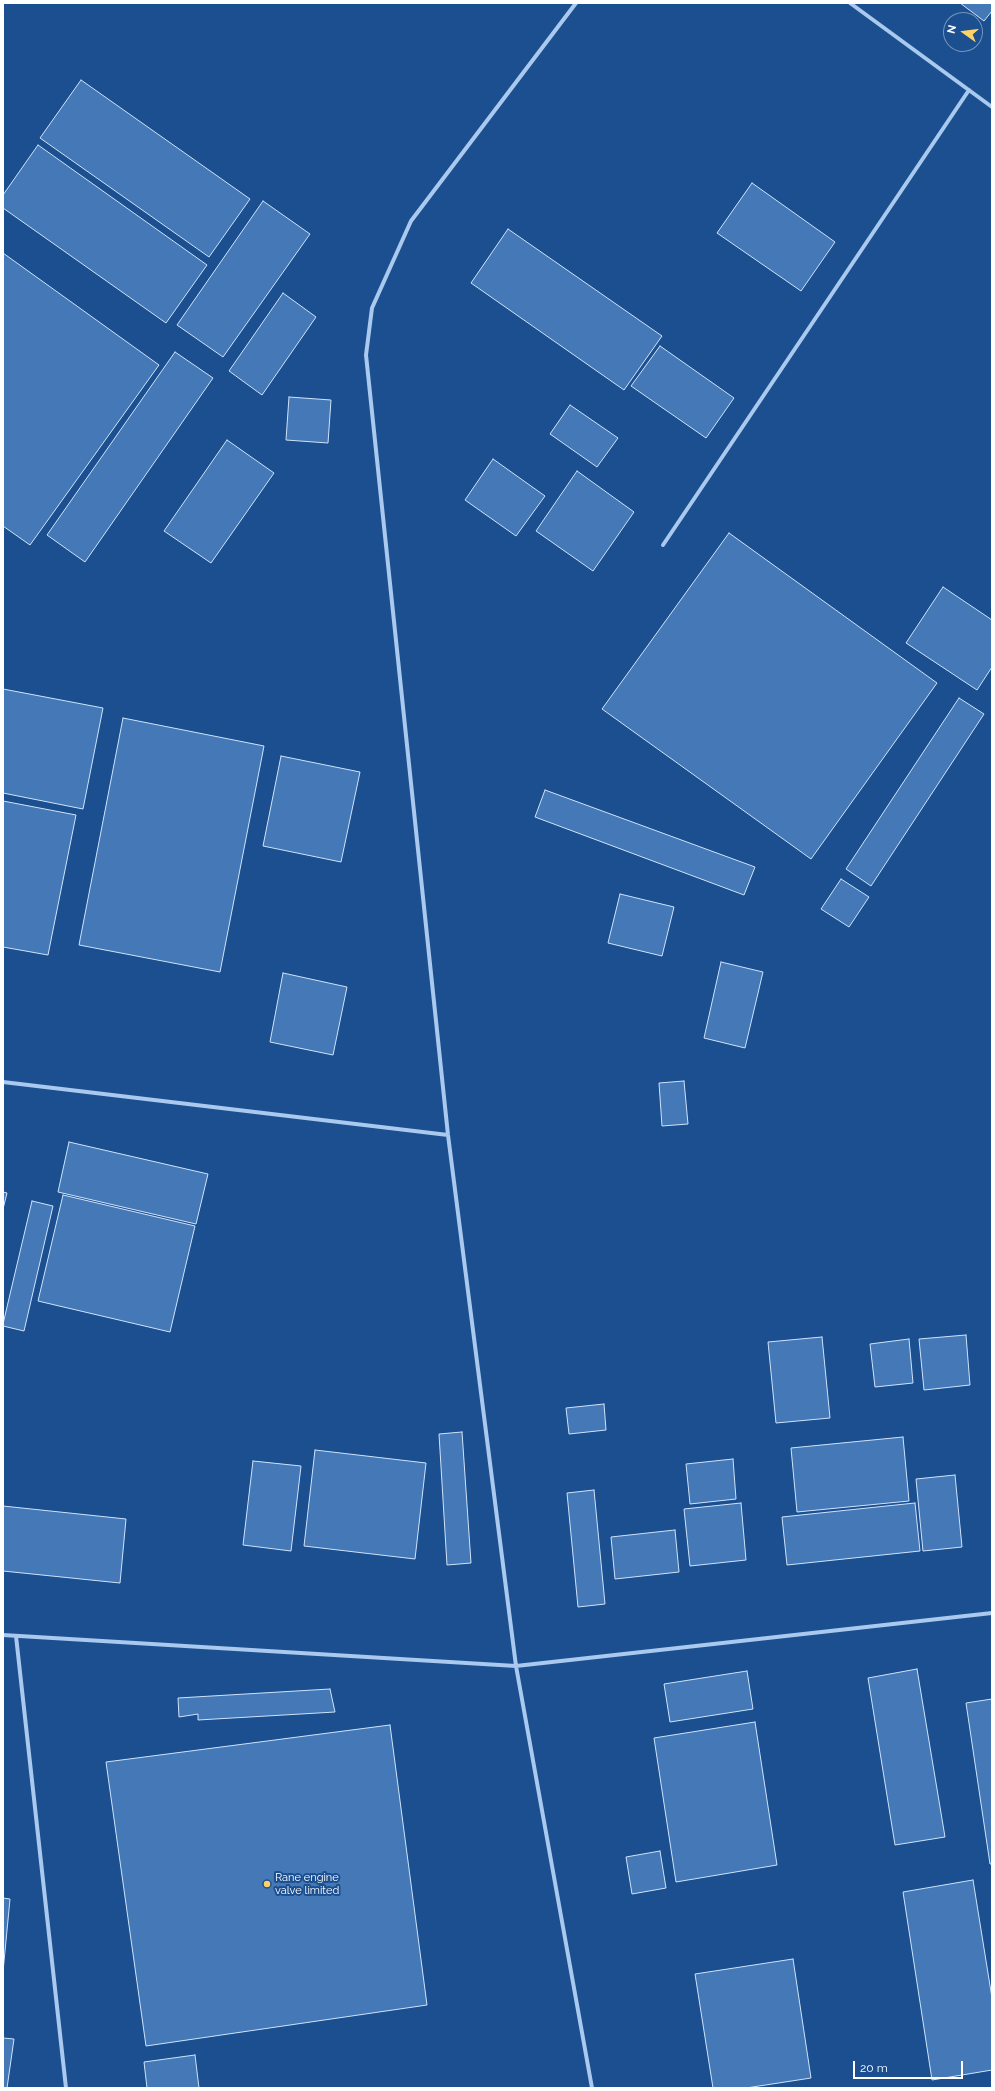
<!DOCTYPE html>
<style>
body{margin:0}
#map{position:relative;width:995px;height:2091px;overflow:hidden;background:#1b4f8f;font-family:Raleway,sans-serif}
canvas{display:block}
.frame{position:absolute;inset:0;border:4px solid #fff;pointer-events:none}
.north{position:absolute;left:943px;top:12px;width:40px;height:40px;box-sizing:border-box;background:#1b4f8f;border:1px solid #7695bc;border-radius:50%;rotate:284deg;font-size:11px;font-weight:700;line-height:16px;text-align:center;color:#fff}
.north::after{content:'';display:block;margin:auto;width:14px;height:18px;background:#ffd166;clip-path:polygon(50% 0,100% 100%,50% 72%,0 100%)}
.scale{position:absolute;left:853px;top:2061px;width:110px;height:18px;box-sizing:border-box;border:2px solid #fff;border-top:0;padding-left:5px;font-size:12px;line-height:14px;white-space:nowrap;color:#fff;-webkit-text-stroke:3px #1b4f8f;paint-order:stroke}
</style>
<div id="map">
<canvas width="995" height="2091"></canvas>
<div class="frame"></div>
<div class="north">N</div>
<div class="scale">20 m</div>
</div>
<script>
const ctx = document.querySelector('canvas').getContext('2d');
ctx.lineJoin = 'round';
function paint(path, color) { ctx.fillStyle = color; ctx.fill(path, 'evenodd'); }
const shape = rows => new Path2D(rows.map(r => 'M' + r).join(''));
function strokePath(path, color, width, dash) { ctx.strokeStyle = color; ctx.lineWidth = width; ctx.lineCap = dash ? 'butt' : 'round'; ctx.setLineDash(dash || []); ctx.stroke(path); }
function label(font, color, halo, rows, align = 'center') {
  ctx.font = font + ' Raleway,sans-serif'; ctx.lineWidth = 4; ctx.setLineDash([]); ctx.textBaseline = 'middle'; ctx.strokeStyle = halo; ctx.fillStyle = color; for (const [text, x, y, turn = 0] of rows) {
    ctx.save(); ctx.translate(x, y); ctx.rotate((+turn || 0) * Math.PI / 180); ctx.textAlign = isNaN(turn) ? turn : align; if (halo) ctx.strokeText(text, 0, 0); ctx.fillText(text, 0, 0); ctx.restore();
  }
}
const building = shape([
 [960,3,992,3,992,11,984,21,960,3],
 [81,80,250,199,209,257,40,138,81,80],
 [38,145,207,265,166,323,3,208,3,195,38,145],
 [752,183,835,242,801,291,717,233,752,183],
 [263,201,310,234,223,357,177,325,263,201],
 [508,229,662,336,624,390,471,283,508,229],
 [3,253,159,365,30,545,3,526,3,253],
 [283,293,316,317,262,395,229,371,283,293],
 [660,346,734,398,706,438,631,386,660,346],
 [175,352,213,378,85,562,47,535,175,352],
 [289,397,331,400,328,443,286,440,289,397],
 [570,405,618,438,597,467,550,434,570,405],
 [227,440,274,473,211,563,164,531,227,440],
 [493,459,545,496,516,536,465,500,493,459],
 [577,471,634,512,593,571,536,531,577,471],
 [729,533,937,683,811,859,602,709,729,533],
 [943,587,992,620,992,667,977,690,906,643,943,587],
 [3,689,103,708,83,809,3,793,3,689],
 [959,698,984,714,871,886,846,869,959,698],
 [123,718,264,746,220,972,79,945,123,718],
 [281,756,360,772,341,862,263,846,281,756],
 [545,790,755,867,744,895,535,817,545,790],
 [3,801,76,815,48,955,3,947,3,801],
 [841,879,869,897,849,927,821,909,841,879],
 [620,894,674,907,662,956,608,943,620,894],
 [721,962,763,972,745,1048,704,1038,721,962],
 [283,973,347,987,333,1055,270,1042,283,973],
 [684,1081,688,1124,662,1126,659,1083,684,1081],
 [69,1142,208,1174,196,1224,58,1192,69,1142],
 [3,1192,7,1193,3,1209,3,1192],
 [63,1195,195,1226,170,1332,38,1301,63,1195],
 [32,1201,53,1206,24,1331,3,1326,3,1324,32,1201],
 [966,1335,970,1385,924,1390,919,1339,966,1335],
 [822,1337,830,1418,776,1423,768,1342,822,1337],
 [909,1339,913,1383,875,1387,870,1344,909,1339],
 [604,1404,606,1430,569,1434,566,1408,604,1404],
 [462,1432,471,1563,447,1565,439,1434,462,1432],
 [903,1437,909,1501,797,1512,791,1448,903,1437],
 [315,1450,426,1463,415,1559,304,1546,315,1450],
 [733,1459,736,1499,690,1504,686,1464,733,1459],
 [253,1461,301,1466,291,1551,243,1545,253,1461],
 [955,1475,962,1547,923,1551,916,1479,955,1475],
 [594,1490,605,1604,578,1607,567,1493,594,1490],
 [741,1503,746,1560,690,1566,684,1509,741,1503],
 [915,1503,920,1551,787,1565,782,1517,915,1503],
 [3,1506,126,1519,120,1583,3,1571,3,1506],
 [675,1530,679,1572,615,1579,611,1537,675,1530],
 [917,1669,945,1837,895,1845,868,1678,917,1669],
 [747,1671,753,1709,670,1722,664,1684,747,1671],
 [330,1689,335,1712,198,1720,198,1714,179,1717,178,1698,330,1689],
 [992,1699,992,1864,990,1864,966,1703,992,1699],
 [755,1722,777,1865,676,1882,654,1738,755,1722],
 [390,1725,427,2005,146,2046,106,1762,390,1725],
 [660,1851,666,1888,632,1894,626,1857,660,1851],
 [973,1880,992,1998,992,2070,932,2080,903,1892,973,1880],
 [3,1898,10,1899,3,1972,3,1898],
 [793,1959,811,2078,746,2088,713,2088,695,1974,793,1959],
 [3,2038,14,2039,7,2088,3,2088,3,2038],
 [195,2055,199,2088,147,2088,144,2062,195,2055]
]);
paint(building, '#4478b7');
strokePath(building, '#cfe3fa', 1);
strokePath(shape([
 [576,3,411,221,372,308,366,355,448,1135,516,1666,592,2088],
 [850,3,992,107],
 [663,545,969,90],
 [3,1082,448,1135],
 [3,1635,516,1666,992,1613],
 [16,1636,66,2088]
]), '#a9c9ee', 4);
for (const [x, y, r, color] of [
 [267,1884,4,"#ffd166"]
]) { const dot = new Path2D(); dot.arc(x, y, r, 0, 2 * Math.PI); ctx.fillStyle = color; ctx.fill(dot); strokePath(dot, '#1b4f8f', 1.5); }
label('11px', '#fff', '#1b4f8f', [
 ["Rane engine",275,1878],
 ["valve limited",275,1891]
], 'left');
</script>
